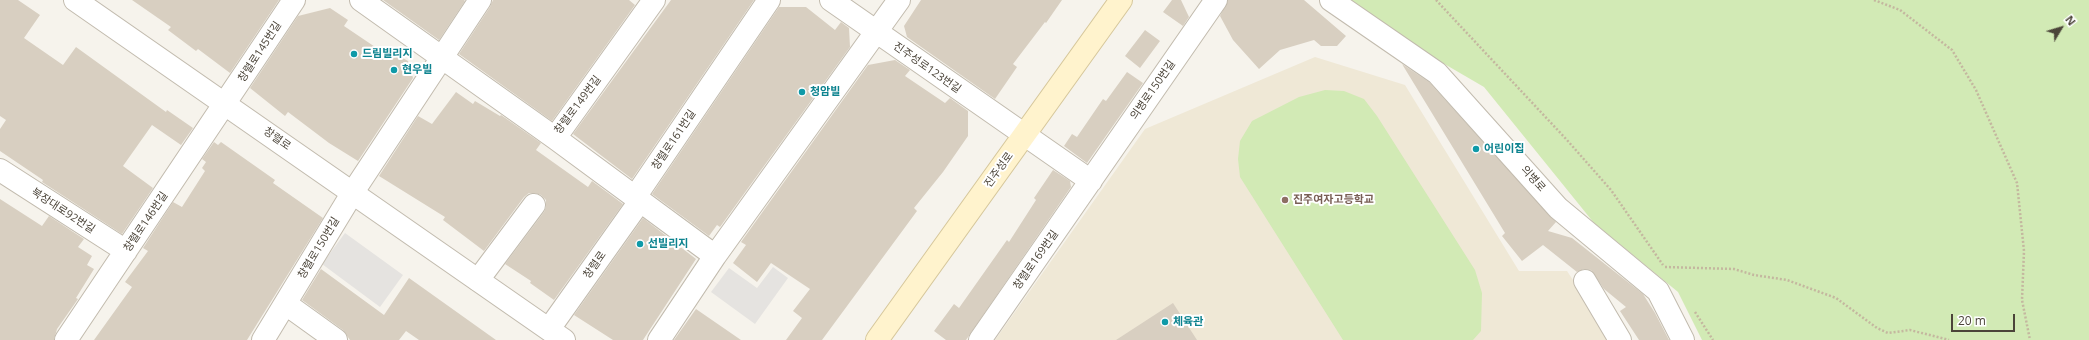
<!DOCTYPE html>
<meta charset="utf-8">
<style>
body{margin:0}
#map{position:relative;width:2089px;height:340px;overflow:hidden;background:#f6f3ec;font-family:"Open Sans",sans-serif}
canvas{display:block}
.north{position:absolute;left:2041px;top:8px;width:40px;height:40px;-webkit-text-stroke:3px #fff;paint-order:stroke;rotate:52deg;font-size:11px;font-weight:700;line-height:16px;text-align:center;color:#4b4439}
.north::after{content:'';display:block;margin:auto;width:14px;height:18px;background:#4b4439;clip-path:polygon(50% 0,100% 100%,50% 72%,0 100%)}
.scale{position:absolute;left:1951px;top:314px;width:64px;height:18px;box-sizing:border-box;border:2px solid #4b4439;border-top:0;padding-left:5px;font-size:12px;line-height:14px;white-space:nowrap;color:#4b4439;-webkit-text-stroke:3px #fff;paint-order:stroke}
</style>
<div id="map">
<canvas width="2089" height="340"></canvas>
<div class="north">N</div>
<div class="scale">20 m</div>
</div>
<script>
const ctx = document.querySelector('canvas').getContext('2d');
ctx.lineJoin = 'round';
function paint(path, color) { ctx.fillStyle = color; ctx.fill(path, 'evenodd'); }
const shape = rows => new Path2D(rows.map(r => 'M' + r).join(''));
function strokePath(path, color, width, dash) { ctx.strokeStyle = color; ctx.lineWidth = width; ctx.lineCap = dash ? 'butt' : 'round'; ctx.setLineDash(dash || []); ctx.stroke(path); }
function label(font, color, halo, rows, align = 'center') {
  ctx.font = font + ' "Open Sans","Noto Sans KR",sans-serif'; ctx.lineWidth = 4; ctx.setLineDash([]); ctx.textBaseline = 'middle'; ctx.strokeStyle = halo; ctx.fillStyle = color; for (const [text, x, y, turn = 0] of rows) {
    ctx.save(); ctx.translate(x, y); ctx.rotate((+turn || 0) * Math.PI / 180); ctx.textAlign = isNaN(turn) ? turn : align; if (halo) ctx.strokeText(text, 0, 0); ctx.fillText(text, 0, 0); ctx.restore();
  }
}
paint(shape([
 [1315,57,1405,85,1519,271,1567,271,1613,340,995,340,1145,129]
]), '#efe8d6');
paint(shape([
 [1327,0,2089,0,2089,340,1702,340,1678,292,1594,223,1484,87,1405,41,1324,9],
 [1325,90,1344,91,1364,99,1377,116,1475,270,1482,293,1481,331,1473,340,1343,340,1240,177,1238,159,1240,141,1252,121,1299,97]
]), '#d2eab5');
paint(shape([
 [345,233,403,275,380,307,322,264],
 [773,267,788,278,755,324,711,292,729,268,757,288]
]), '#e5e3e0');
paint(shape([
 [0,0,18,0,40,15,24,38,63,65,76,47,166,112,167,110,193,128,181,145,152,125,123,166,153,188,122,234,42,182,43,180,0,151,0,129,6,120,0,116],
 [132,0,279,0,230,73,198,49,196,51,168,30,171,27],
 [383,0,464,0,465,1,439,40],
 [493,0,629,0,635,5,552,121,459,54,490,7],
 [671,0,754,0,632,179,573,134],
 [921,0,1062,0,1046,23,1045,22,1013,64,1017,67,995,99,907,37,904,26],
 [1172,0,1181,0,1189,17,1183,26,1163,12],
 [1228,0,1304,0,1346,36,1337,46,1321,46,1314,40,1280,50,1259,69,1233,40,1220,16],
 [779,7,806,7,835,30,841,22,849,28,850,47,720,227,717,225,709,236,652,194],
 [330,8,348,20,344,26,387,55,390,51,408,61,413,78,358,161,329,143,288,112,285,116,250,88,298,16],
 [1145,30,1160,41,1140,68,1125,56],
 [895,60,910,70,905,76,945,103,950,98,968,111,968,136,943,172,914,208,917,211,822,340,786,340,802,318,793,311,810,289,771,263,757,282,733,263,746,245,741,242,868,65],
 [1402,64,1429,82,1556,222,1548,231,1572,238,1643,294,1655,313,1669,340,1639,340,1620,311,1626,307,1604,289,1591,270,1584,269,1577,272,1543,245,1522,261,1502,236,1505,233],
 [1127,72,1143,83,1087,163,1064,146,1072,134,1077,137,1103,99,1106,101],
 [456,92,473,104,475,101,500,116,501,115,541,143,536,150,588,187,592,181,623,204,554,300,530,283,531,281,505,264,544,212,546,207,546,200,541,195,535,193,529,193,524,197,484,251,443,220,445,217,379,176,418,116,432,124],
 [214,142,218,145,221,142,275,180,273,183,323,218,247,340,94,340,132,287,125,282,148,251,143,248,173,202,182,207,205,171,202,168,206,162,202,159],
 [1053,170,1070,181,1071,187,966,340,946,340,934,331,954,304,959,308,1007,240,1009,242,1036,200,1034,198],
 [0,199,42,226,49,216,84,239,78,247,92,256,87,265,94,269,76,298,78,299,57,329,54,340,0,340],
 [643,218,696,259,643,340,613,340,574,315],
 [321,269,384,315,409,278,496,340,419,340,406,331,399,340,350,340,343,330,302,300],
 [1173,303,1197,340,1116,340],
 [696,309,741,340,674,340]
]), '#d8cfc1');
const minor = shape([
 [361,0,555,138,715,256],
 [831,0,1091,181],
 [555,138,654,0],
 [0,170,126,251],
 [635,197,769,0],
 [478,280,534,205],
 [1585,281,1620,340],
 [286,304,336,340],
 [549,329,640,201],
 [66,340,294,0],
 [263,340,353,192,480,0],
 [659,340,715,256,899,0],
 [980,340,1216,0]
]);
const tertiary = shape([
 [75,0,564,340],
 [1331,0,1437,73,1558,208,1658,291,1683,340]
]);
const secondary = shape([
 [877,340,1121,0]
]);
strokePath(minor, '#c2bbae', 24);
strokePath(tertiary, '#c2bbae', 24);
strokePath(secondary, '#d6c79b', 24);
strokePath(shape([
 [1436,0,1567,140,1611,190,1663,265],
 [1874,0,1900,10,1952,50,1976,90,2017,183,2024,251,2022,300,2030,340],
 [1665,267,1734,269,1754,275,1787,280,1836,298,1877,328,1888,333,1910,330,1949,340],
 [1695,312,1713,340]
]), '#c4b79f', 2.5, [2, 2]);
strokePath(minor, '#fff', 22);
strokePath(tertiary, '#fff', 22);
strokePath(secondary, '#fff3cd', 22);
for (const [x, y, r, color] of [
 [354,54,4,"#0f9aa8"],
 [394,70,4,"#0f9aa8"],
 [802,92,4,"#0f9aa8"],
 [1476,149,4,"#0f9aa8"],
 [1285,200,4,"#8d6e63"],
 [640,244,4,"#0f9aa8"],
 [1165,322,4,"#0f9aa8"]
]) { const dot = new Path2D(); dot.arc(x, y, r, 0, 2 * Math.PI); ctx.fillStyle = color; ctx.fill(dot); strokePath(dot, '#fff', 1.5); }
label('11px', '#4b4439', '#fff', [
 ["창렬로145번길",260,52,-57],
 ["진주성로123번길",927,68,35],
 ["의병로150번길",1153,90,-55],
 ["창렬로149번길",578,105,-53],
 ["창렬로",277,139,35],
 ["창렬로161번길",674,140,-56],
 ["진주성로",999,170,-54],
 ["의병로",1533,179,48],
 ["북장대로92번길",63,211,33],
 ["창렬로146번길",146,222,-56],
 ["창렬로150번길",319,248,-59],
 ["창렬로169번길",1036,260,-55],
 ["창렬로",595,265,-55]
]);
label('bold 11px', '#0d838f', '#fff', [
 ["드림빌리지",362,54],
 ["현우빌",402,70],
 ["청암빌",810,92],
 ["어린이집",1484,149],
 ["선빌리지",648,244],
 ["체육관",1173,322]
], 'left');
label('bold 11px', '#785e54', '#fff', [
 ["진주여자고등학교",1293,200]
], 'left');
</script>
